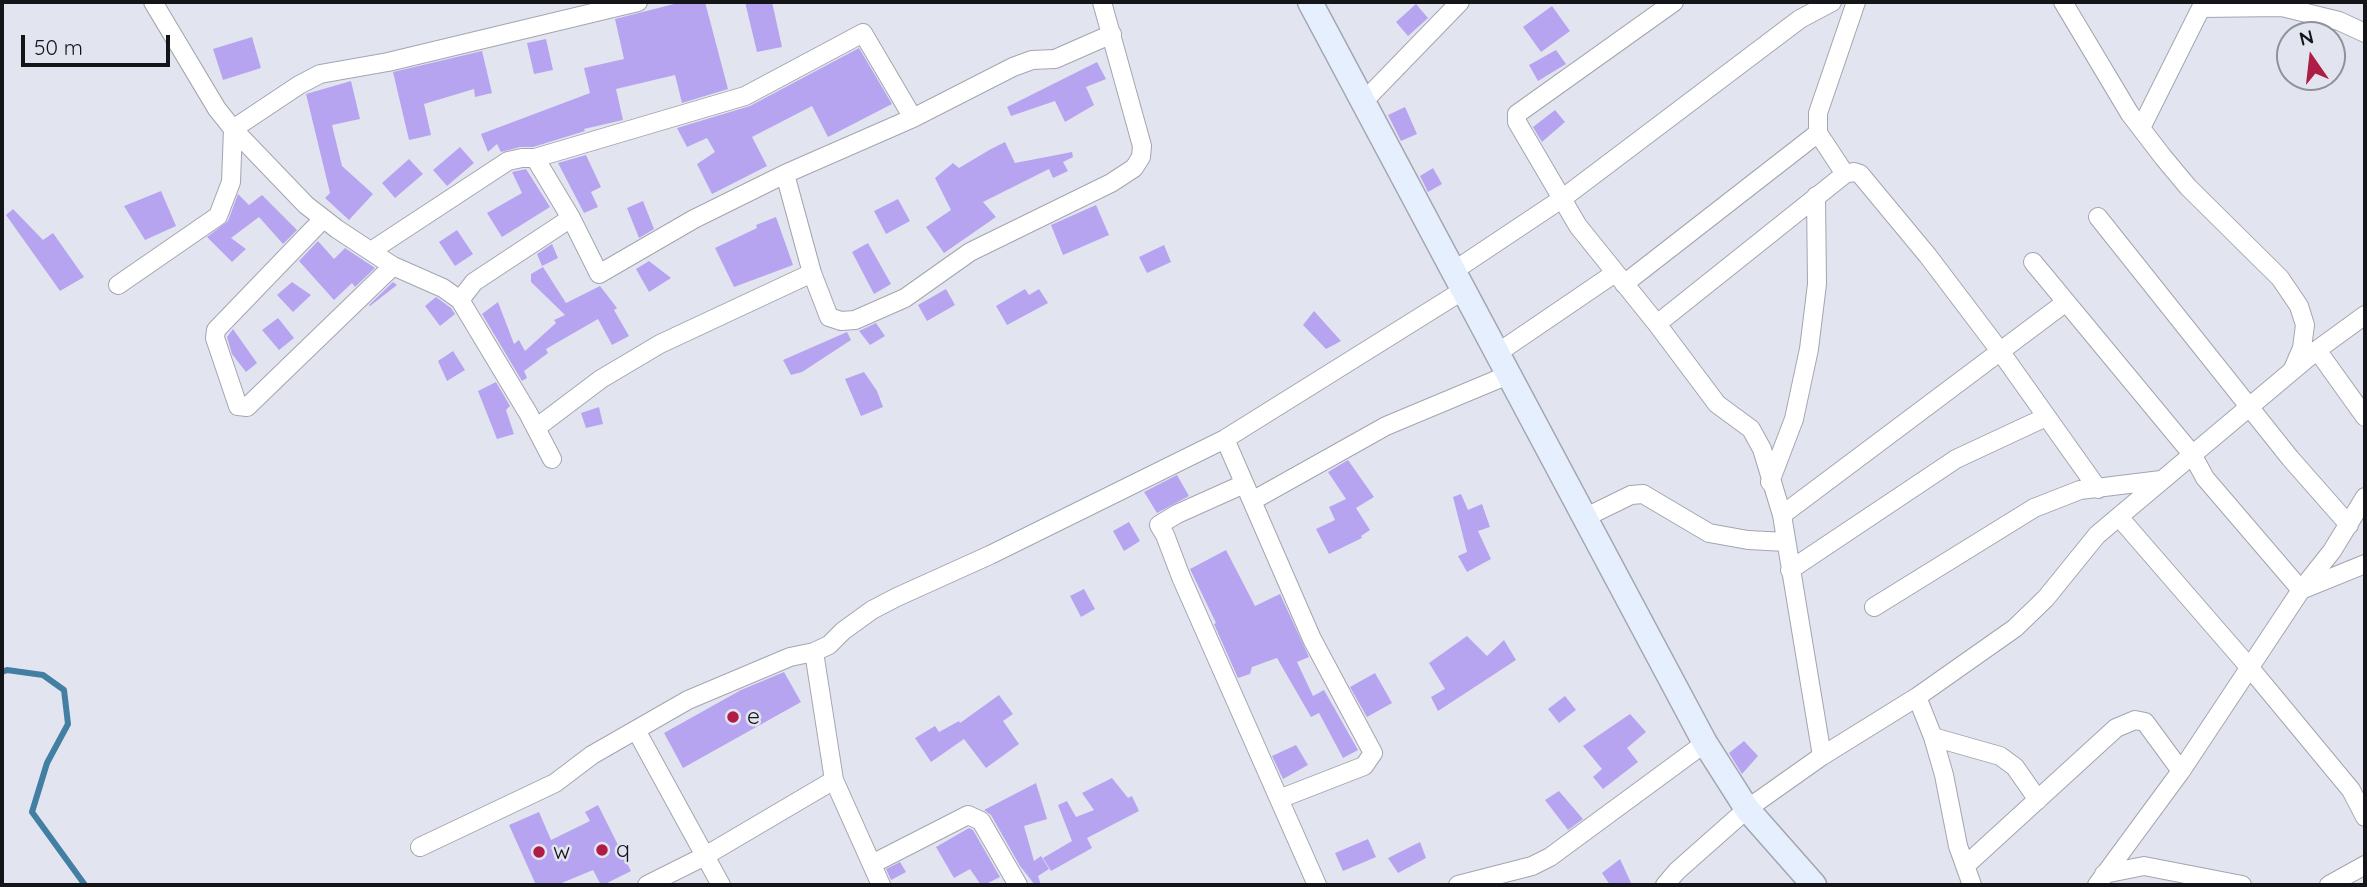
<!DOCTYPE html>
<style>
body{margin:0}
#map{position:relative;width:2367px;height:887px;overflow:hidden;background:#e2e5f0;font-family:Quicksand,sans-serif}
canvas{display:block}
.frame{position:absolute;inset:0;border:4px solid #141518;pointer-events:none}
.north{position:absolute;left:2276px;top:21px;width:70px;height:70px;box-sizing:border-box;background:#e2e5f0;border:2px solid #90929a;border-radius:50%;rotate:346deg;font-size:19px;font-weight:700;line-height:28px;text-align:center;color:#141518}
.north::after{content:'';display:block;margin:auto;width:24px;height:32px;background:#af1c46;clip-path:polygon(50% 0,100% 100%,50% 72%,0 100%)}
.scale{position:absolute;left:21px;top:35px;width:149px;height:32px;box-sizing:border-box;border:4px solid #141518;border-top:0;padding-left:9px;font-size:21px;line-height:24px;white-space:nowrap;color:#141518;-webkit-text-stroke:5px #e2e5f0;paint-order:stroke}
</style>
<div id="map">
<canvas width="2367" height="887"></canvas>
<div class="frame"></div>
<div class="north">N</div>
<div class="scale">50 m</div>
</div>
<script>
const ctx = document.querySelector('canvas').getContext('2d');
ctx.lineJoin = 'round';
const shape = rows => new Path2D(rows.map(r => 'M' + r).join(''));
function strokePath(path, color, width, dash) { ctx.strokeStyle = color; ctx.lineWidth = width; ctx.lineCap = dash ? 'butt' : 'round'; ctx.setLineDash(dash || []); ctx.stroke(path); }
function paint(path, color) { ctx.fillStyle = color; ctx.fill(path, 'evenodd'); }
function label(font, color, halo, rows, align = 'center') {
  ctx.font = font + ' Quicksand,sans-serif'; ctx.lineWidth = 5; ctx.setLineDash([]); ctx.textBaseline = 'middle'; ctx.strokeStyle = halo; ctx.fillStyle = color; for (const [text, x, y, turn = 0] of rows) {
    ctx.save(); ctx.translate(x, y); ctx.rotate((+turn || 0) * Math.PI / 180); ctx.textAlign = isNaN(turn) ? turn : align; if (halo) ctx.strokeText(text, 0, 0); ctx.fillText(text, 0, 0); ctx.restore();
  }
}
strokePath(shape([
 [2,672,7,670,43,675,64,690,68,724,47,763,32,812,85,885]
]), '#437fa3', 6);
paint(shape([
 [682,2,705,2,728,89,682,103,675,75,616,89,623,120,584,129,585,131,533,147,520,147,501,152,497,144,488,152,481,134,590,93,584,68,624,59,615,19],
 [745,2,772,2,782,47,757,52],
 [1416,4,1428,18,1408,36,1396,22],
 [1552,6,1570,31,1541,52,1523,27],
 [252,37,261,68,223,80,213,49],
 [546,39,553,70,534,74,527,43],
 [859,48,892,104,828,137,812,106,752,137,767,166,712,194,697,164,715,152,707,138,687,147,677,128,750,106],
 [1556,50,1566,64,1538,81,1529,65],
 [482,51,492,93,475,97,474,89,424,104,431,135,409,140,393,72],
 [1097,62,1106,79,1086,87,1094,105,1065,122,1055,101,1011,116,1007,107],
 [351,81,360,119,332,125,342,166,373,194,349,220,325,198,330,193,306,94],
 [1405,107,1417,134,1401,141,1388,115],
 [1555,110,1565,122,1542,142,1533,127],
 [1005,142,1015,163,1072,152,1073,157,1063,162,1068,171,1053,178,1049,169,983,202,996,217,944,253,926,227,951,210,935,178,953,163,959,168,991,149],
 [460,147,474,163,447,186,433,170],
 [586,155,601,187,591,192,598,207,584,213,558,163],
 [409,159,423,174,395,198,382,183],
 [1433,168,1442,184,1428,192,1420,176],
 [526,169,550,207,502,237,487,213,522,193,512,172],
 [161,191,176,226,145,240,124,206],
 [238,194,249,205,262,195,297,230,283,244,259,217,231,238,246,249,232,262,207,237,228,221],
 [898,199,910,221,886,234,874,211],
 [643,201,654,229,639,238,627,208],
 [1096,205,1109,235,1063,255,1051,225],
 [13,209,43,240,53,233,84,277,60,291,6,215],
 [776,217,793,265,734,287,715,248,757,228,756,225],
 [457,230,473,254,455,266,439,242],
 [318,241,334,259,345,248,375,268,355,287,352,283,334,300,299,261],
 [868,243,891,284,874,294,852,252],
 [552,244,558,258,542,266,537,254],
 [1164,245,1171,262,1147,273,1139,257],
 [649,261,671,278,649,292,636,269],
 [543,267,566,303,600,286,617,308,614,310,629,336,612,345,598,319,546,349,548,353,524,371,527,378,522,381,482,314,498,302,514,344,519,340,525,351,556,323,554,320,565,315,531,282,531,274],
 [292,282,311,295,293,312,277,295],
 [393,282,397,285,370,306,369,305],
 [946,289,955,305,927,321,918,305],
 [1025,289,1029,295,1039,289,1048,303,1007,325,996,306],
 [436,297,451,308,455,314,440,326,425,306],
 [1314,311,1341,341,1326,349,1303,325],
 [278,318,294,338,279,350,262,330],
 [876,323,885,336,870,345,859,331],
 [233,329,257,363,246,372,232,354,227,337],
 [847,332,851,340,802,372,791,375,783,360],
 [453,351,465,370,447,381,438,361],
 [864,372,877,391,883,407,861,416,845,379],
 [496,382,510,406,506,410,514,434,497,439,478,391],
 [599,407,603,424,586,428,581,413],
 [1348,460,1374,497,1356,508,1370,530,1361,536,1362,538,1329,554,1316,529,1335,520,1329,507,1346,499,1328,472],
 [1177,475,1189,496,1157,513,1144,492],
 [1461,494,1468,510,1482,504,1490,527,1478,531,1491,559,1467,572,1458,556,1467,552,1453,497],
 [1129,522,1140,541,1124,551,1113,531],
 [1226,550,1255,606,1280,594,1309,657,1297,662,1313,696,1324,690,1358,750,1343,758,1319,713,1311,717,1277,658,1252,667,1250,674,1238,678,1214,624,1216,623,1190,569],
 [1084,589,1095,609,1081,617,1070,596],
 [1467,636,1487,656,1504,640,1516,660,1438,711,1431,697,1445,689,1429,663],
 [784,672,801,702,683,768,664,733,741,690],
 [1375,673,1392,703,1367,717,1350,687],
 [999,695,1013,714,1003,721,1019,744,986,768,964,739,931,762,915,738,935,726,939,732,959,721,960,723],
 [1565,696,1576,710,1559,723,1548,709],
 [1630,714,1646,732,1627,748,1638,762,1603,789,1593,777,1602,769,1583,746],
 [1744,741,1758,756,1742,774,1729,753],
 [1296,745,1308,765,1283,779,1272,756],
 [1112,778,1128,798,1132,796,1139,811,1087,838,1092,848,1051,871,1043,858,1072,841,1058,805,1067,801,1076,817,1094,810,1082,793],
 [1036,783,1047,819,1024,826,1034,861,1041,856,1049,869,1038,876,1041,885,1035,885,1020,866,991,815,984,810],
 [1559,791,1583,819,1568,830,1545,800],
 [598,805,631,871,603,885,601,885,593,870,557,885,536,885,509,825,539,812,551,840,590,821,585,812],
 [969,828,973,830,1000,877,984,885,981,885,970,869,954,878,936,847],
 [1368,839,1376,857,1343,871,1335,853],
 [1420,842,1426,858,1398,873,1388,858],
 [1620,859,1632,885,1610,885,1602,873],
 [900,862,906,872,891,880,886,869]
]), '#b7a4f1');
const street = shape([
 [153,2,217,109,233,129,306,205,337,229,393,266,443,288,460,300,528,413,552,459],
 [1674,2,1517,114,1517,122,1578,226,1657,324,1717,404,1751,429,1762,449,1782,515,1822,756],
 [2063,2,2130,114,2163,157,2188,187,2280,278,2299,306,2305,325,2302,348,2293,369],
 [1363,102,1460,2],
 [2141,128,2201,8,2282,7,2339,21,2365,33],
 [535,158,571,218,599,274,694,219,785,174,913,118,1013,67,1032,60,1055,59,1112,34],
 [785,174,812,273,829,317,841,321,855,320,905,298,970,252,1111,183,1134,168,1141,157,1142,146,1102,2],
 [1845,174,1818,133,1818,113,1856,2],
 [2098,217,2290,458,2349,525],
 [323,219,216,330,215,338,238,406,247,407,393,266],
 [371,251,508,161,522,158,535,158,745,96,863,33,913,118],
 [2033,262,2192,454,2205,478,2301,590,2365,564],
 [1452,272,1563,198,1800,19,1832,2],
 [1624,284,1818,133],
 [118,285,218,216,231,182,233,129,299,85,320,74,388,62,638,2],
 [460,300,474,282,571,218],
 [1657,324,1845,174,1854,172,1860,174,1928,256,2000,351,2098,489],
 [2317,350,2365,417],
 [1496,354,1615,273],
 [536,428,601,379,660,344,812,273],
 [1225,439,1312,639,1373,753,1364,766,1279,799],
 [1770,482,1794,419,1809,349,1817,284,1816,196],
 [1244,484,1177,514,1159,525,1165,535,1181,577,1317,885],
 [1252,501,1386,426,1508,375],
 [1782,515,2066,302],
 [2119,517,2250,668,2351,790,2365,817],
 [1584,518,1631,495,1643,494,1709,533,1748,540,1786,542],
 [1790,570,1956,459,2046,417],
 [1874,607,2034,508,2080,490,2161,480],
 [814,652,834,780,881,885],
 [1917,697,1933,737,1944,775,1958,846,1972,885],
 [636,730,721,885],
 [1933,737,2000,756,2015,767,2038,800],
 [420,847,555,783,592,755,688,700,790,657,814,652,829,645,843,631,872,610,897,597,990,555,1225,439,1462,291],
 [872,864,968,815,981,821,1018,885],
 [1965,866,2116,728,2135,720,2145,722,2181,771],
 [2104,874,2144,866,2242,885],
 [647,885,705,856,834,780],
 [1458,885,1532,866,1550,857,1705,743],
 [1665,885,1677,871,1747,809,1822,756,1917,697,2015,628,2046,598,2097,535,2317,350,2365,315],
 [2097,885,2181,771,2301,590,2332,551,2365,497],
 [2329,885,2365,865]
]);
const secondary = shape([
 [1310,2,1705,743,1747,809,1814,885]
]);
strokePath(street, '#a3a5af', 20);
strokePath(secondary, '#a3a5af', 27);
strokePath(street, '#fff', 18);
strokePath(secondary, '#e5effd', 24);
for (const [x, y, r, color] of [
 [733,717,7,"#af1c46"],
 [602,850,7,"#af1c46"],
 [539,852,7,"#af1c46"]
]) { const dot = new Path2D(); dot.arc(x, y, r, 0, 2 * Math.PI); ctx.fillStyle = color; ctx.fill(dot); strokePath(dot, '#e2e5f0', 2.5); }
label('23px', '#141518', '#e2e5f0', [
 ["e",747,717],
 ["q",616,850],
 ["w",553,852]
], 'left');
</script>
